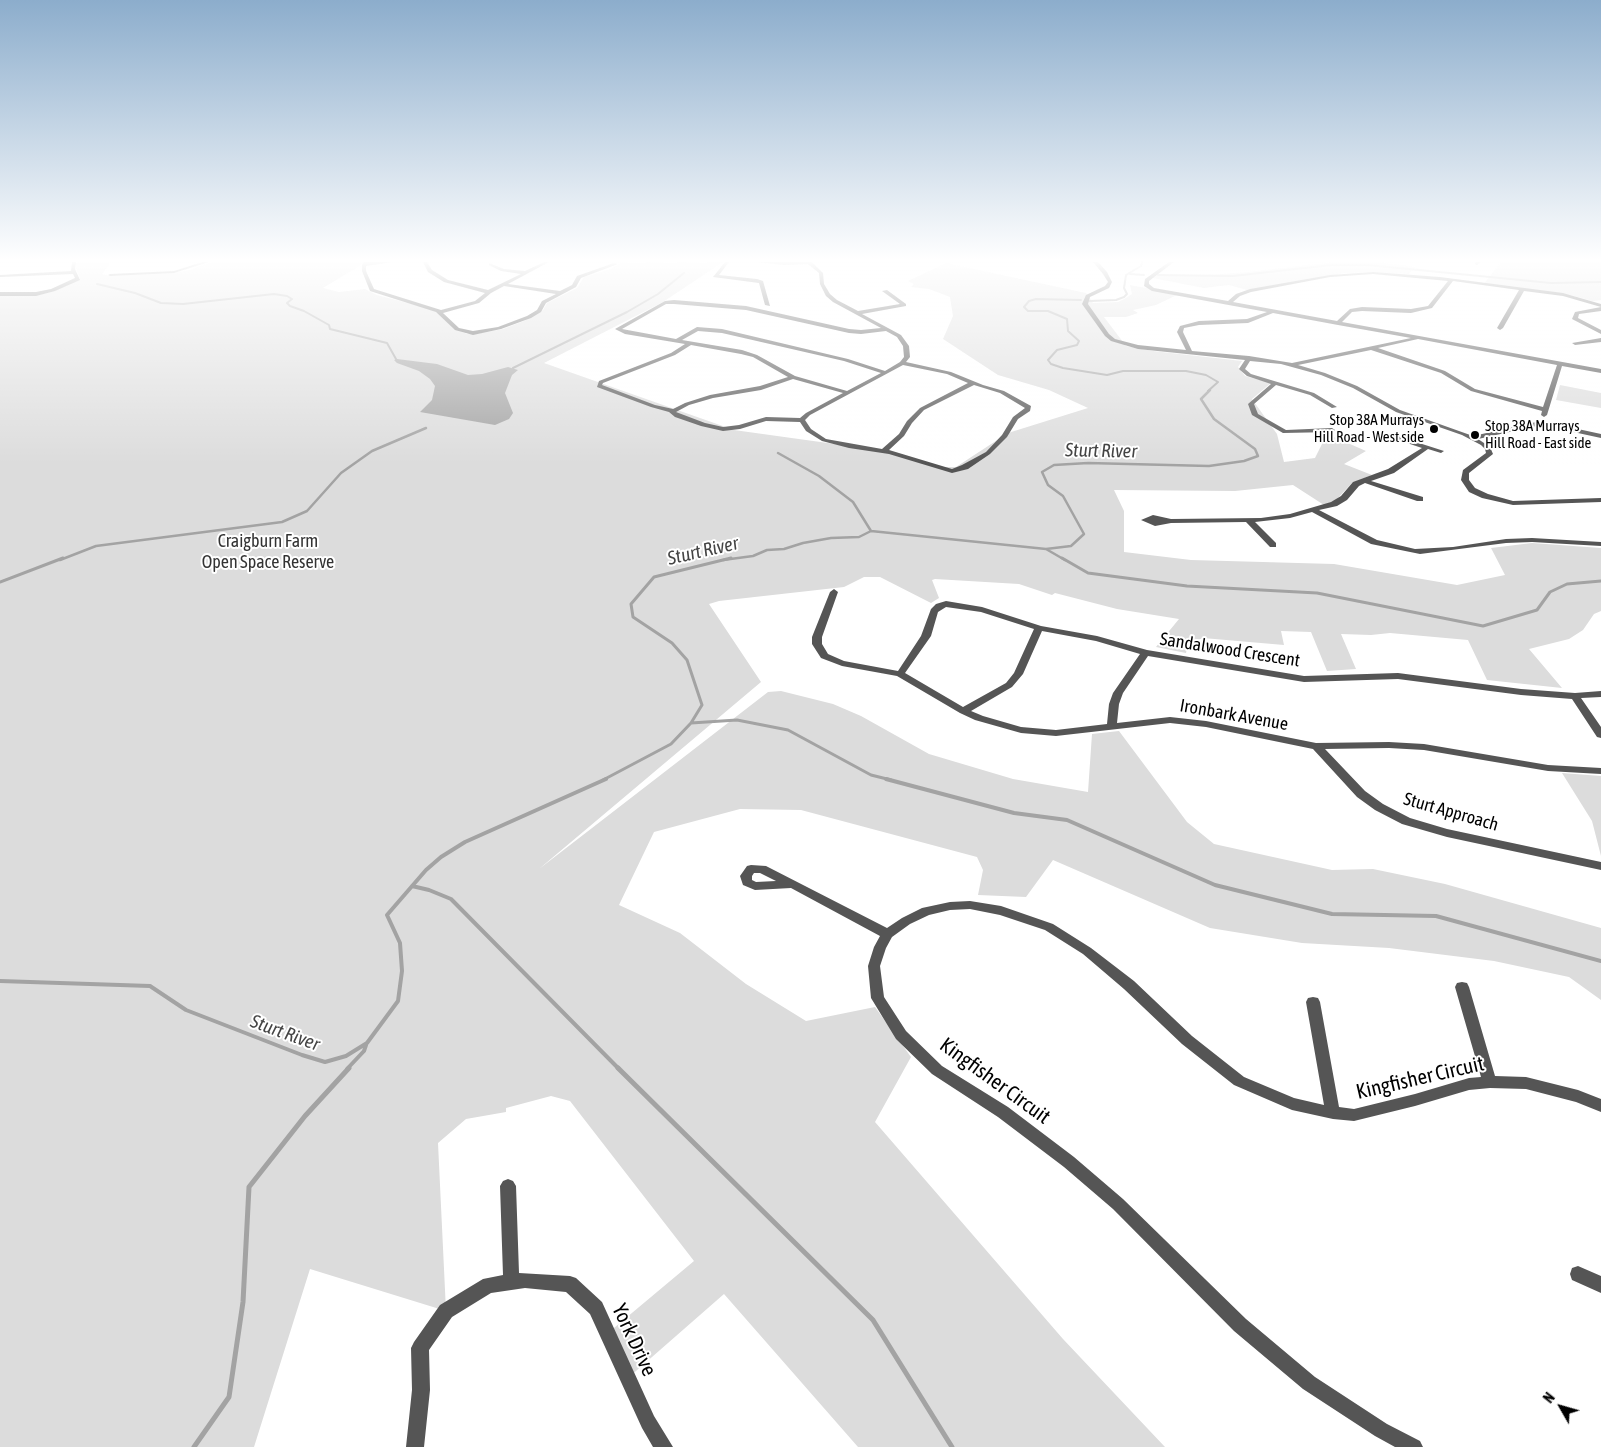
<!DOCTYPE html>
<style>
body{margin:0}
#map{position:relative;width:1601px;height:1447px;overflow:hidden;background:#fff;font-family:"Asap Condensed",sans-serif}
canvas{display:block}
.north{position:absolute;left:1536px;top:1382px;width:50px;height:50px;-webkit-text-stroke:4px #fff;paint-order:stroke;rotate:308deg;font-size:14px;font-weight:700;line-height:20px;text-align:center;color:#000}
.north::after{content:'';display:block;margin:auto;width:18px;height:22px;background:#000;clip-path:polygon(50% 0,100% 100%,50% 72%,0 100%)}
</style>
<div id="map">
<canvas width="1601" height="1447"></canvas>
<div class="north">N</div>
</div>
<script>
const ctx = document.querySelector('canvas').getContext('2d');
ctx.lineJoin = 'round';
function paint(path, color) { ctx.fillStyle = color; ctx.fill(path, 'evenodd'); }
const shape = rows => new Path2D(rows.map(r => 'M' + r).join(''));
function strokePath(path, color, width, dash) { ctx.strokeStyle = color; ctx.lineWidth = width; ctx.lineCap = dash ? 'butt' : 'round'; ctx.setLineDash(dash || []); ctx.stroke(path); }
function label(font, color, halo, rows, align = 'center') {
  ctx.font = font + ' "Asap Condensed",sans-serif'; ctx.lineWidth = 4; ctx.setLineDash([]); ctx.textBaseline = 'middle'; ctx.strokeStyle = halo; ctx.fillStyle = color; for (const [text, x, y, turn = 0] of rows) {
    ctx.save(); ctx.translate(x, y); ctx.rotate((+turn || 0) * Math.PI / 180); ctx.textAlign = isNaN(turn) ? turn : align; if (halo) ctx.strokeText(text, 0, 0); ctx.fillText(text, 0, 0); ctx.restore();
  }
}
paint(shape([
 [77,262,111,262,102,274,110,276,172,273,190,270,211,262,366,262,323,288,339,292,365,289,377,295,431,309,439,314,453,328,467,334,476,334,503,329,524,321,543,310,547,303,577,288,584,277,611,269,621,263,723,262,663,302,544,363,734,430,878,450,936,467,956,467,1008,433,1088,408,1049,390,998,375,943,339,953,316,950,297,929,289,911,287,914,284,908,281,946,263,1086,293,1093,303,1118,302,1124,299,1132,294,1130,285,1179,294,1156,305,1133,310,1138,313,1126,317,1104,317,1126,346,1153,351,1242,361,1238,367,1245,376,1271,383,1252,399,1277,434,1284,462,1315,458,1327,434,1366,451,1344,464,1372,475,1352,483,1336,500,1324,505,1293,485,1235,491,1114,490,1124,511,1124,552,1191,560,1334,564,1457,585,1505,575,1491,548,1532,543,1601,548,1601,611,1594,614,1583,630,1569,639,1529,649,1562,688,1487,680,1468,640,1390,633,1371,635,1341,634,1356,669,1327,671,1311,632,1281,631,1284,645,1203,638,1188,644,1186,653,1156,647,1179,619,1117,609,1055,593,1052,595,1019,584,935,579,932,580,939,598,931,603,880,577,864,577,844,587,719,601,709,604,761,682,539,869,768,692,781,691,833,704,861,716,929,754,1013,779,1088,792,1092,734,1119,731,1187,822,1214,844,1332,870,1373,869,1445,884,1601,928,1601,1000,1569,977,1494,961,1389,948,1302,943,1210,928,1053,860,1026,897,978,895,983,870,977,857,801,810,740,809,654,832,619,905,680,933,746,984,806,1021,875,1007,911,1057,875,1122,1063,1339,1165,1447,858,1447,724,1294,628,1378,608,1333,694,1261,570,1101,551,1096,506,1108,506,1112,466,1119,438,1143,446,1311,310,1269,254,1447,0,1447,0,295,39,295,54,291,80,279,76,268],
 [1333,262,1378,262,1415,267,1409,274,1371,272,1345,273,1247,290,1229,285,1204,288,1153,278,1159,274,1197,276,1248,272],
 [1501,262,1601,262,1601,300,1592,301,1571,295,1483,285],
 [1560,385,1601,393,1601,408,1556,400],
 [1562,773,1601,776,1601,856,1592,821]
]), '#dcdcdc');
paint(shape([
 [397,359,437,364,468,375,482,374,508,367,518,370,512,375,505,393,513,413,509,419,495,425,420,412,432,400,435,386,430,379,419,371,397,363,394,360]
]), '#a3a3a3');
strokePath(shape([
 [1130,274,1144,275],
 [1158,275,1233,276,1331,265,1368,265,1551,283,1601,282],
 [97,284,135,293,161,303,183,304,274,294,287,296,292,299,287,303,290,306,304,311,329,325,330,329,387,343,396,359],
 [1081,300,1036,299,1029,301,1024,307,1028,311,1048,311,1067,319,1068,331,1079,341,1077,345,1057,350,1048,360,1051,364,1063,368,1107,375,1123,371,1186,371,1206,375,1218,382,1208,391],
 [1089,301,1116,300,1124,297,1127,294,1124,288,1126,275,1141,266,1142,262],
 [513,368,627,312,658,294,684,273]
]), '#a3a3a3', 2);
strokePath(shape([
 [778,453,819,476,853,502,871,531],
 [1046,549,1065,560],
 [60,560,96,546,282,522,307,511,341,473,372,451,426,428],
 [723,560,753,556,767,550,784,549,803,543,831,538,859,537,871,531,1046,549,1071,546,1084,534,1063,496,1048,485,1042,472,1054,465,1088,463,1209,466,1244,461,1258,456,1255,449,1214,419,1201,399,1210,390]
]), '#a3a3a3', 2.5);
strokePath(shape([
 [1062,558,1088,573,1187,586,1317,593,1483,626,1537,610,1550,592,1567,584,1601,581],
 [0,582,63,558],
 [691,723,737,720,788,730,871,775,891,780],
 [603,780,671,744,691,723,702,705,687,660,672,643,633,617,631,604,654,577,731,558]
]), '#a3a3a3', 3);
strokePath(shape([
 [886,779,1014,813,1067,820,1215,885,1332,914,1436,916,1601,961],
 [412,886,429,890,451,899,619,1069],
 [0,981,150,986,186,1010,302,1055,325,1062,346,1056,367,1043,398,1001,402,971,400,943,387,915,426,870,441,857,465,842,606,779],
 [347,1069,364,1051,366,1045]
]), '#a3a3a3', 4);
strokePath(shape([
 [618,1068,873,1320,952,1447],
 [194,1447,229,1397,243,1302,249,1187,305,1116,349,1068]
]), '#a3a3a3', 5);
paint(shape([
 [72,262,76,262,75,269,80,280,55,291,36,296,0,296,0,292,36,292,51,289,75,278,73,274,0,277,0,275,71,271,72,262],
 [202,262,209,262,174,273,110,276,108,275,110,274,174,271,202,262],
 [364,262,393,262,366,266,366,271,374,289,441,310,475,301,485,293,444,282,428,272,423,262,427,262,432,270,448,280,488,290,521,274,501,271,489,265,489,263,504,269,525,271,544,262,549,262,508,284,560,291,572,285,577,276,614,263,618,264,581,278,576,287,546,303,541,312,531,318,501,329,473,335,455,330,436,312,370,291,362,271,362,265,364,262],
 [504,286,556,294,542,301,537,310,527,316,498,327,473,331,459,328,443,313,479,303,491,293,504,286],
 [725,262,729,262,719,275,757,279,763,281,770,306,765,305,759,283,713,277,725,262],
 [756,262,812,262,823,273,824,284,830,294,837,300,858,311,900,304,882,291,887,290,906,304,906,306,862,314,901,335,909,346,910,357,906,362,951,372,983,385,1004,391,1031,406,1030,411,1018,419,1007,437,990,454,968,469,952,473,889,454,849,448,822,441,806,431,800,422,766,421,740,429,723,431,701,426,675,417,669,412,651,407,597,387,599,381,671,353,685,344,625,334,615,329,665,301,674,300,746,306,849,329,861,330,881,328,833,302,826,296,820,284,819,273,808,264,784,265,756,262],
 [666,304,674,304,746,310,849,333,861,334,886,331,897,337,903,346,904,357,900,362,885,371,848,359,722,329,697,327,676,339,622,329,666,304],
 [698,331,722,333,844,361,881,373,847,391,795,376,757,355,742,350,682,340,698,331],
 [691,345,741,354,753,357,788,377,760,386,710,395,685,403,673,409,655,405,602,385,603,383,675,355,691,345],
 [903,365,947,374,968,383,920,408,907,421,899,434,882,449,826,439,811,429,805,420,810,415,903,365],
 [793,379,843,393,806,413,800,418,766,417,739,425,723,427,705,423,676,412,689,405,713,398,761,390,793,379],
 [974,385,1000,393,1025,408,1013,417,1002,435,986,452,962,465,952,469,889,450,904,436,912,423,924,410,974,385],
 [1093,262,1098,262,1107,272,1112,282,1109,288,1090,297,1088,304,1109,334,1115,339,1138,345,1186,350,1177,332,1180,326,1199,321,1247,319,1267,312,1152,291,1144,286,1145,279,1169,262,1174,262,1149,281,1149,284,1154,288,1228,301,1236,294,1250,289,1330,275,1373,272,1440,277,1563,293,1601,304,1601,311,1579,314,1578,318,1601,330,1601,334,1572,319,1575,312,1601,307,1563,296,1524,291,1503,328,1500,330,1497,328,1519,290,1453,281,1432,308,1411,313,1362,311,1352,312,1342,322,1601,369,1601,373,1562,366,1547,415,1544,417,1541,415,1542,411,1471,391,1441,373,1371,350,1298,365,1325,373,1357,386,1400,410,1473,436,1541,421,1601,434,1601,438,1541,425,1478,439,1490,447,1493,454,1469,473,1469,480,1475,488,1488,494,1513,501,1601,498,1601,502,1513,505,1482,498,1469,492,1461,480,1463,470,1486,453,1485,449,1481,445,1462,435,1396,412,1353,388,1321,375,1281,364,1250,361,1245,369,1251,374,1314,393,1337,407,1332,408,1310,395,1276,385,1254,404,1258,414,1286,430,1332,428,1335,430,1332,432,1283,433,1252,415,1248,404,1271,384,1247,376,1240,370,1239,369,1245,360,1138,349,1111,341,1105,336,1082,304,1086,295,1105,286,1108,282,1103,274,1093,262],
 [1373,274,1448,281,1428,306,1411,309,1362,307,1350,309,1337,321,1233,302,1240,296,1251,292,1330,277,1373,274],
 [1273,313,1338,325,1411,338,1292,363,1249,356,1192,351,1183,332,1184,328,1199,325,1248,323,1273,313],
 [1418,339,1557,365,1543,407,1475,389,1445,371,1378,348,1418,339],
 [1476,262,1481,262,1477,265,1475,264,1476,262],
 [1601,338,1601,342,1575,345,1572,343,1601,338],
 [1394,435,1444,451,1441,453,1428,449,1394,473,1371,481,1423,497,1423,501,1417,501,1365,483,1359,486,1347,500,1337,506,1319,510,1377,540,1415,549,1453,547,1506,539,1532,538,1601,542,1601,546,1532,542,1506,543,1420,554,1371,544,1312,512,1290,518,1255,522,1276,543,1276,547,1270,547,1246,522,1171,523,1155,526,1141,520,1153,515,1171,519,1261,518,1290,514,1331,502,1341,496,1353,482,1388,469,1422,448,1392,438,1392,436,1394,435],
 [834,589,838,592,822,637,822,644,828,654,844,661,898,671,921,636,931,609,936,604,946,601,982,607,1041,626,1097,636,1147,650,1304,676,1398,673,1521,689,1575,693,1601,691,1601,697,1581,698,1601,727,1601,738,1597,737,1572,699,1521,695,1398,679,1304,682,1148,656,1123,693,1119,704,1117,723,1170,717,1206,721,1316,743,1389,742,1424,744,1548,765,1601,768,1601,774,1548,771,1424,750,1389,748,1325,749,1365,791,1383,804,1410,818,1447,829,1601,862,1601,870,1447,837,1402,824,1375,810,1357,797,1313,749,1206,727,1170,723,1056,736,1021,733,975,720,960,713,897,676,842,666,821,658,812,644,812,637,830,592,834,589],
 [946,607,981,612,1034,629,1014,673,1006,683,963,707,905,673,931,636,938,612,946,607],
 [1042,631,1096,641,1140,654,1113,693,1109,704,1107,724,1056,730,1021,727,983,716,971,711,1012,687,1023,674,1042,631],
 [751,865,766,866,887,928,902,918,922,908,950,902,970,901,1001,906,1053,924,1091,948,1134,981,1192,1036,1244,1077,1294,1098,1324,1105,1306,1002,1308,998,1313,997,1318,998,1320,1002,1339,1107,1354,1109,1415,1094,1469,1078,1481,1077,1455,987,1457,983,1462,982,1467,983,1469,987,1495,1076,1526,1077,1578,1090,1601,1099,1601,1112,1576,1102,1526,1089,1490,1088,1469,1090,1415,1106,1354,1121,1333,1119,1292,1110,1234,1085,1182,1044,1124,989,1083,954,1045,930,1000,915,970,909,950,910,929,915,910,924,892,937,886,948,880,966,884,997,906,1031,942,1066,1008,1107,1074,1157,1123,1199,1246,1319,1315,1377,1387,1424,1420,1441,1423,1447,1395,1447,1375,1436,1303,1389,1234,1331,1113,1209,1064,1167,998,1117,932,1074,896,1039,871,998,868,966,874,947,880,936,791,888,755,890,743,885,740,876,747,866,751,865],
 [754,873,760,873,776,881,756,882,752,880,752,876,754,873],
 [508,1179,513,1181,516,1186,519,1273,570,1276,576,1278,602,1302,654,1416,673,1447,653,1447,642,1428,590,1314,566,1292,525,1288,491,1293,452,1317,429,1350,430,1390,424,1447,406,1447,412,1390,411,1348,414,1342,440,1305,483,1279,503,1275,500,1186,503,1181,508,1179],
 [1578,1266,1601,1276,1601,1293,1572,1280,1570,1274,1572,1268,1578,1266]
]), '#555');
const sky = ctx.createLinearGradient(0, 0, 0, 464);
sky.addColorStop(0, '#8cadcc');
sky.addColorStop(0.56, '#fff');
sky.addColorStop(1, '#ffffff00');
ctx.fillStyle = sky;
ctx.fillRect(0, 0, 1601, 464);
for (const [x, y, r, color] of [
 [1434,429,5,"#000"],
 [1475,435,5,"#000"]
]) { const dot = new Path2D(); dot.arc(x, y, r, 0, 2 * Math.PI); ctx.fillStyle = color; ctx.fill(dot); strokePath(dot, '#fff', 2); }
label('15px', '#000', '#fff', [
 ["Stop 38A Murrays",1424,420],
 ["Hill Road - West side",1424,437],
 ["Stop 38A Murrays",1485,426,"left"],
 ["Hill Road - East side",1485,443,"left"]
], 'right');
label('18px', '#333', '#fff', [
 ["Craigburn Farm",268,541],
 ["Open Space Reserve",268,562]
]);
label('18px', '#000', '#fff', [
 ["Sandalwood Crescent",1230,650,9],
 ["Ironbark Avenue",1234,715,10],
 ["Sturt Approach",1451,812,16]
]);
label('italic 19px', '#444', '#fff', [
 ["Sturt River",1101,451,1],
 ["Sturt River",703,551,-13],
 ["Sturt River",285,1033,20]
]);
label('21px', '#000', '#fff', [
 ["Kingfisher Circuit",1420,1078,-13],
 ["Kingfisher Circuit",995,1081,36],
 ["York Drive",634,1340,65]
]);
</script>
